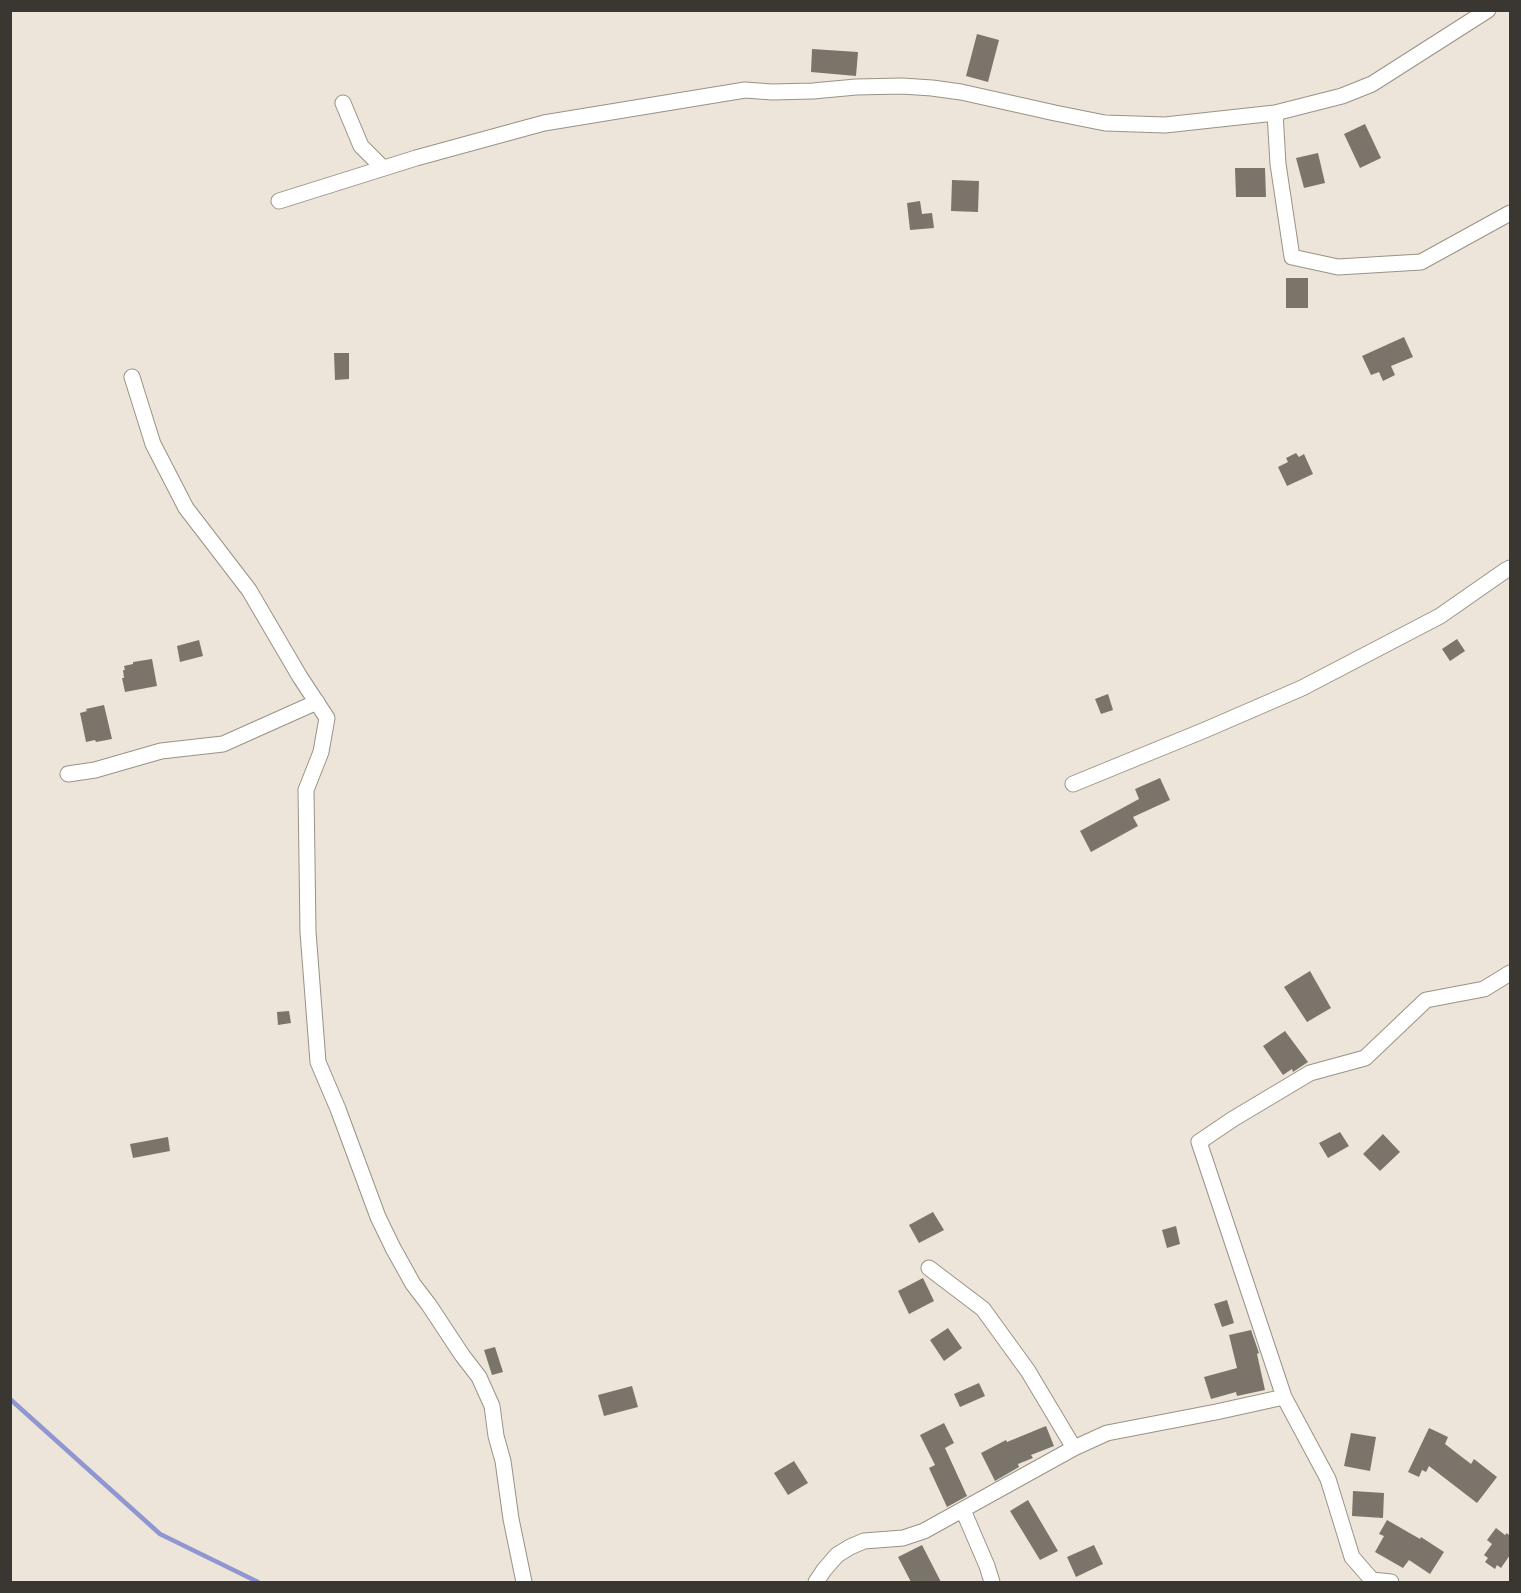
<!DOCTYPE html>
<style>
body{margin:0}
#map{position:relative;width:1521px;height:1593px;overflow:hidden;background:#ede5d9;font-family:"DM Sans",sans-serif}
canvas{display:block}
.frame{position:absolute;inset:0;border:12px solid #3a3732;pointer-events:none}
</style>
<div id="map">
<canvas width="1521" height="1593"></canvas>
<div class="frame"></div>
</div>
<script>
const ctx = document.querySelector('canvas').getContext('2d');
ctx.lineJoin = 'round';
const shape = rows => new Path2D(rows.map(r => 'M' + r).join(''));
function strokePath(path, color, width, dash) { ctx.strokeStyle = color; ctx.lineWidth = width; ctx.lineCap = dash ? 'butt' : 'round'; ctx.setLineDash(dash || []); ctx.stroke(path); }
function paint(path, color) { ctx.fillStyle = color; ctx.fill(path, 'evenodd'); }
strokePath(shape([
 [10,1399,160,1534,258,1582]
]), '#9096d0', 4.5);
paint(shape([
 [977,34,999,40,988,82,966,76],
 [812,49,858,52,856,76,811,72],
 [1365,124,1381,158,1360,168,1344,134],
 [1318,153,1325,183,1304,188,1296,158],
 [1235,168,1265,168,1266,197,1236,197],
 [952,180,979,181,978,212,951,211],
 [920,201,922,214,932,213,934,228,910,230,907,203],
 [1286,278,1308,278,1308,308,1286,308],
 [1404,337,1413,357,1391,366,1395,375,1383,381,1379,372,1371,375,1362,356],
 [334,353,349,353,349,379,335,380],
 [1296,453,1299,457,1304,454,1313,474,1287,486,1278,467,1288,462,1286,458],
 [1457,639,1465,651,1450,661,1442,649],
 [199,640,203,656,180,662,177,646],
 [152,659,157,686,125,692,122,678,124,678,123,670,125,670,124,666,133,664,133,662],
 [1108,694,1113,710,1101,714,1095,699],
 [104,705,112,739,96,742,95,740,86,742,80,713,87,711,86,709],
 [1160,778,1170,800,1133,817,1138,826,1091,852,1080,831,1139,799,1135,789],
 [1310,971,1331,1008,1307,1022,1284,987],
 [289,1011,291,1023,278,1025,277,1012],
 [1285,1031,1308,1062,1293,1072,1292,1069,1283,1075,1263,1046],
 [1340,1132,1349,1146,1328,1158,1319,1143],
 [1383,1134,1400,1152,1380,1171,1363,1154],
 [168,1137,170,1151,133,1158,130,1144],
 [933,1212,944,1230,919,1243,909,1225],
 [1176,1226,1180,1244,1167,1248,1162,1230],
 [923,1278,934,1301,909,1314,898,1291],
 [1227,1300,1234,1323,1222,1327,1214,1304],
 [948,1328,962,1348,944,1361,930,1340],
 [1251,1330,1259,1353,1257,1354,1265,1390,1237,1396,1236,1392,1211,1399,1204,1377,1237,1368,1229,1335],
 [495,1347,503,1372,492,1375,484,1350],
 [979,1383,985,1396,960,1407,954,1394],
 [632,1386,638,1407,604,1416,598,1395],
 [944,1423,954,1443,945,1448,967,1496,947,1507,929,1468,935,1465,920,1435],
 [1046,1426,1054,1446,1031,1455,1033,1458,1018,1464,1019,1467,995,1481,981,1453,1006,1440,1007,1442],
 [1429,1428,1448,1437,1445,1444,1471,1464,1474,1459,1497,1477,1477,1503,1429,1466,1426,1472,1422,1470,1419,1477,1408,1472],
 [1351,1433,1376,1437,1370,1471,1344,1466],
 [794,1461,808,1483,788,1495,774,1473],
 [1353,1491,1384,1493,1383,1518,1352,1516],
 [1028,1500,1058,1551,1040,1560,1010,1511],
 [1387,1520,1420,1539,1421,1537,1444,1552,1430,1574,1409,1560,1403,1568,1375,1552,1384,1536,1379,1534],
 [1496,1528,1505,1535,1507,1533,1510,1536,1510,1555,1501,1568,1497,1565,1495,1569,1485,1562,1488,1558,1484,1555,1492,1544,1487,1540],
 [922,1545,941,1582,911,1582,898,1557],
 [1094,1545,1103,1564,1076,1577,1067,1557]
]), '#7b746a');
const minor = shape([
 [343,103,361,146,383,168],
 [1275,113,1278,164,1292,257,1338,267,1421,262,1510,213],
 [279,201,416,158,544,123,745,90,772,92,813,91,856,87,902,86,932,88,961,92,1055,113,1105,123,1165,125,1275,113,1342,96,1372,84,1488,10],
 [132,377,153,444,186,508,249,590,300,677,327,718,321,752,306,790,308,932,318,1062,338,1109,378,1217,393,1248,413,1284,429,1305,462,1355,479,1377,492,1406,496,1436,503,1461,511,1519,524,1582],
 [68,774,95,770,161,751,223,744,317,702],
 [1073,784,1205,730,1302,688,1440,616,1506,570,1510,568],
 [929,1268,983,1309,1028,1371,1074,1448],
 [963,1510,987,1566,992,1582],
 [1372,1580,1391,1582],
 [816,1582,824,1570,837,1555,850,1547,864,1541,903,1538,924,1531,1074,1448,1107,1433,1216,1412,1284,1397],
 [1372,1582,1372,1580,1352,1557,1328,1479,1284,1397,1199,1142,1233,1119,1310,1073,1365,1058,1426,1000,1484,989,1510,973]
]);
strokePath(minor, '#999287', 17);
strokePath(minor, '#fff', 15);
</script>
